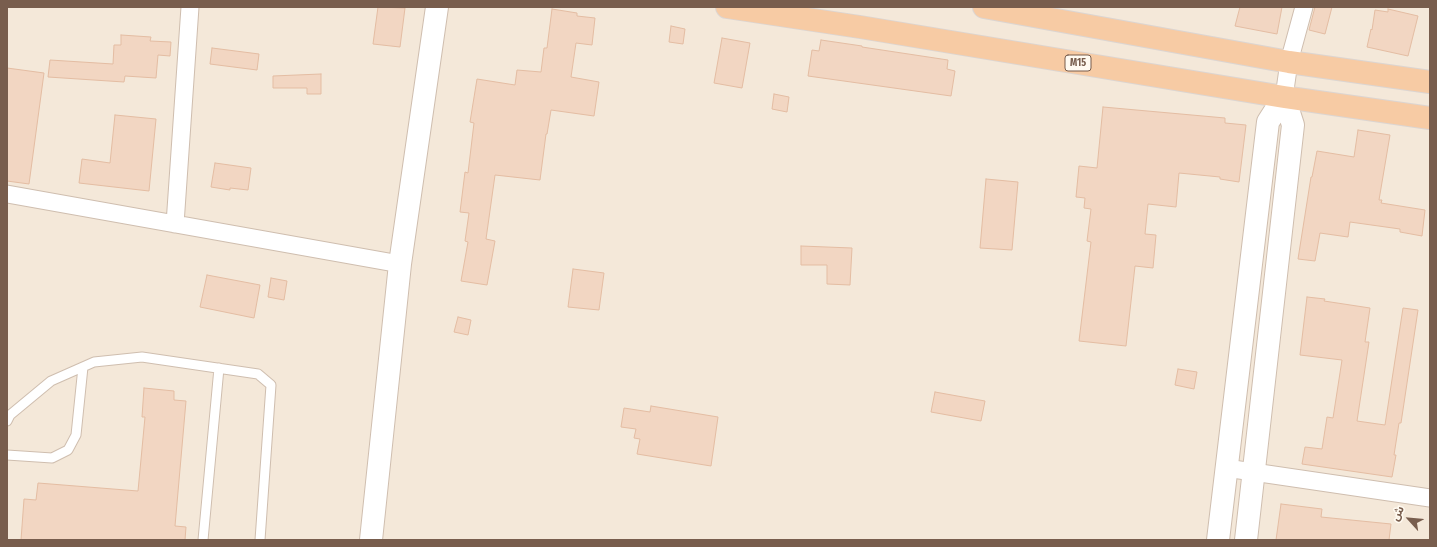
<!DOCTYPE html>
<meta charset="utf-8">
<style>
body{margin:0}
#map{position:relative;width:1437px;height:547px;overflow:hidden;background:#fcf6ea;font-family:"Fira Sans Condensed","Noto Sans Arabic",sans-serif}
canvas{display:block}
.frame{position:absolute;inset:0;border:8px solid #785d4d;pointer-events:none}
.north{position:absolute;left:1389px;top:499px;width:40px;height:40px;-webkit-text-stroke:3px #fffaf1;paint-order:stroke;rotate:297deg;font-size:11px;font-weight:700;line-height:16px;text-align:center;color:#785d4d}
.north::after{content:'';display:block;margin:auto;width:14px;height:18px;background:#785d4d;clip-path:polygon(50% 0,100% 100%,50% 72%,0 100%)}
</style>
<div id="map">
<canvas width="1437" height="547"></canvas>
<div class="frame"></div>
<div class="north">ش</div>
</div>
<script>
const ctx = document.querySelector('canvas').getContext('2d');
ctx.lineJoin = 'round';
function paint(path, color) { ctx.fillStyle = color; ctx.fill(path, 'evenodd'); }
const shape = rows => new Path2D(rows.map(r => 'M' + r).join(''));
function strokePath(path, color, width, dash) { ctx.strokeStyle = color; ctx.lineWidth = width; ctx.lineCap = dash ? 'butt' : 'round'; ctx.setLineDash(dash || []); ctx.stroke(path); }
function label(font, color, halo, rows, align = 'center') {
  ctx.font = font + ' "Fira Sans Condensed",sans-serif'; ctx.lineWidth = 3; ctx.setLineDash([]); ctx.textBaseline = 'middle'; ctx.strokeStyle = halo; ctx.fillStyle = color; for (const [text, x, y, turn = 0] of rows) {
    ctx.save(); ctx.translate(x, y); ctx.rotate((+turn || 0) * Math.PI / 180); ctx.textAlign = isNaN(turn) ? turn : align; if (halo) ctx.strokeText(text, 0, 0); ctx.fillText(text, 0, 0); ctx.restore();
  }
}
paint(shape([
 [7,7,1430,7,1430,540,7,540]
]), '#f4e8d9');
const building = shape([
 [378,7,405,8,400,47,373,44,378,7],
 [1240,7,1282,7,1277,34,1235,26,1240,7],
 [1315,7,1332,7,1325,34,1309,30,1315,7],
 [552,9,577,13,577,16,595,18,592,45,576,43,571,77,599,82,594,116,551,110,547,134,546,134,540,180,495,175,486,239,495,241,487,285,461,281,468,242,465,241,469,213,460,212,465,172,468,173,474,123,470,122,477,79,515,85,517,70,541,72,544,48,547,48,552,9],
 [1388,9,1418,16,1408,56,1367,47,1371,29,1372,30,1375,10,1388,12,1388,9],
 [671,26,685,29,683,44,669,42,671,26],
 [121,35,151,37,150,41,171,42,170,56,158,55,156,78,125,76,124,82,48,77,50,60,113,64,114,45,121,45,121,35],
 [722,38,750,43,742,88,714,83,722,38],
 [821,40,862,46,862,47,948,60,947,69,955,71,951,96,808,76,812,50,819,51,821,40],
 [212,48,259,54,257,70,210,64,212,48],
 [7,68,44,73,29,184,7,181,7,68],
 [321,74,321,94,307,94,307,88,273,88,273,76,321,74],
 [774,94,789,97,787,112,772,109,774,94],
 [1103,107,1225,118,1225,123,1246,125,1239,182,1220,179,1220,177,1179,173,1176,207,1148,204,1145,234,1156,235,1153,268,1135,266,1126,346,1079,341,1091,242,1087,241,1091,209,1084,208,1085,198,1076,197,1079,166,1097,168,1103,107],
 [115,115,156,119,149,191,79,183,82,159,110,163,115,115],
 [1358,130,1390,135,1379,200,1382,200,1381,203,1425,210,1422,236,1400,232,1400,229,1350,222,1348,237,1320,233,1315,261,1298,259,1311,177,1312,177,1317,151,1354,157,1358,130],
 [215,163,251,168,248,190,230,188,230,190,211,187,215,163],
 [986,179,1018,182,1012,250,980,248,986,179],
 [801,246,852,248,850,285,827,284,827,265,801,265,801,246],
 [573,269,604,273,599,310,568,307,573,269],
 [207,275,260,285,254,318,200,307,207,275],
 [271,278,287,281,284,300,268,297,271,278],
 [1307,297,1325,299,1324,301,1370,308,1365,342,1369,342,1357,421,1385,425,1403,308,1418,310,1401,423,1399,423,1394,455,1396,455,1392,477,1302,464,1305,447,1322,449,1327,417,1333,418,1342,360,1300,355,1307,297],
 [458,317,471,320,468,335,454,332,458,317],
 [1178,369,1197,372,1194,389,1175,385,1178,369],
 [144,388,174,391,174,400,186,401,175,526,186,527,185,540,21,540,24,499,36,500,38,483,138,491,145,417,142,417,144,388],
 [935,392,985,401,981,421,931,412,935,392],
 [651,406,718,417,711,466,637,454,640,439,634,438,636,429,621,427,624,408,650,412,651,406],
 [1281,504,1322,509,1321,517,1391,524,1389,540,1276,540,1281,504]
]);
paint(building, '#f2d6c2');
strokePath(building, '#e4bda3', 1);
const service = shape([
 [7,421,10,415,51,381,94,362,142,357,258,374,271,385,260,540],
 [7,455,52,458,68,450,76,435,83,367],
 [203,540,219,368]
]);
const minor = shape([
 [1284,97,1289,62,1304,7],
 [7,194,400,264],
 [175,224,190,7],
 [1226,468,1430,498]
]);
const tertiary = shape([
 [371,540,400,264,437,7],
 [1218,540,1268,122,1284,97],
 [1246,540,1293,125,1284,97]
]);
const trunk = shape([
 [727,7,860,27,1284,97,1430,118],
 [984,7,1289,62,1430,82]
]);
strokePath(service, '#cfbeaf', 11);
strokePath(minor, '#cfbeaf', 19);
strokePath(tertiary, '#cfbeaf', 24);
strokePath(trunk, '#dcd5d1', 24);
strokePath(service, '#fff', 9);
strokePath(minor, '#fff', 17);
strokePath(tertiary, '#fff', 22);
strokePath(trunk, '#f7cba4', 22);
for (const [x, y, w] of [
 [1078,63,26]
]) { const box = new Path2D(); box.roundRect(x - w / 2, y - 8, w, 16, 3); ctx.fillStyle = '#fffaf1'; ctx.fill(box); strokePath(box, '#785d4d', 1); }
label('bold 10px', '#785d4d', null, [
 ["M15",1078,63]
]);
</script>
